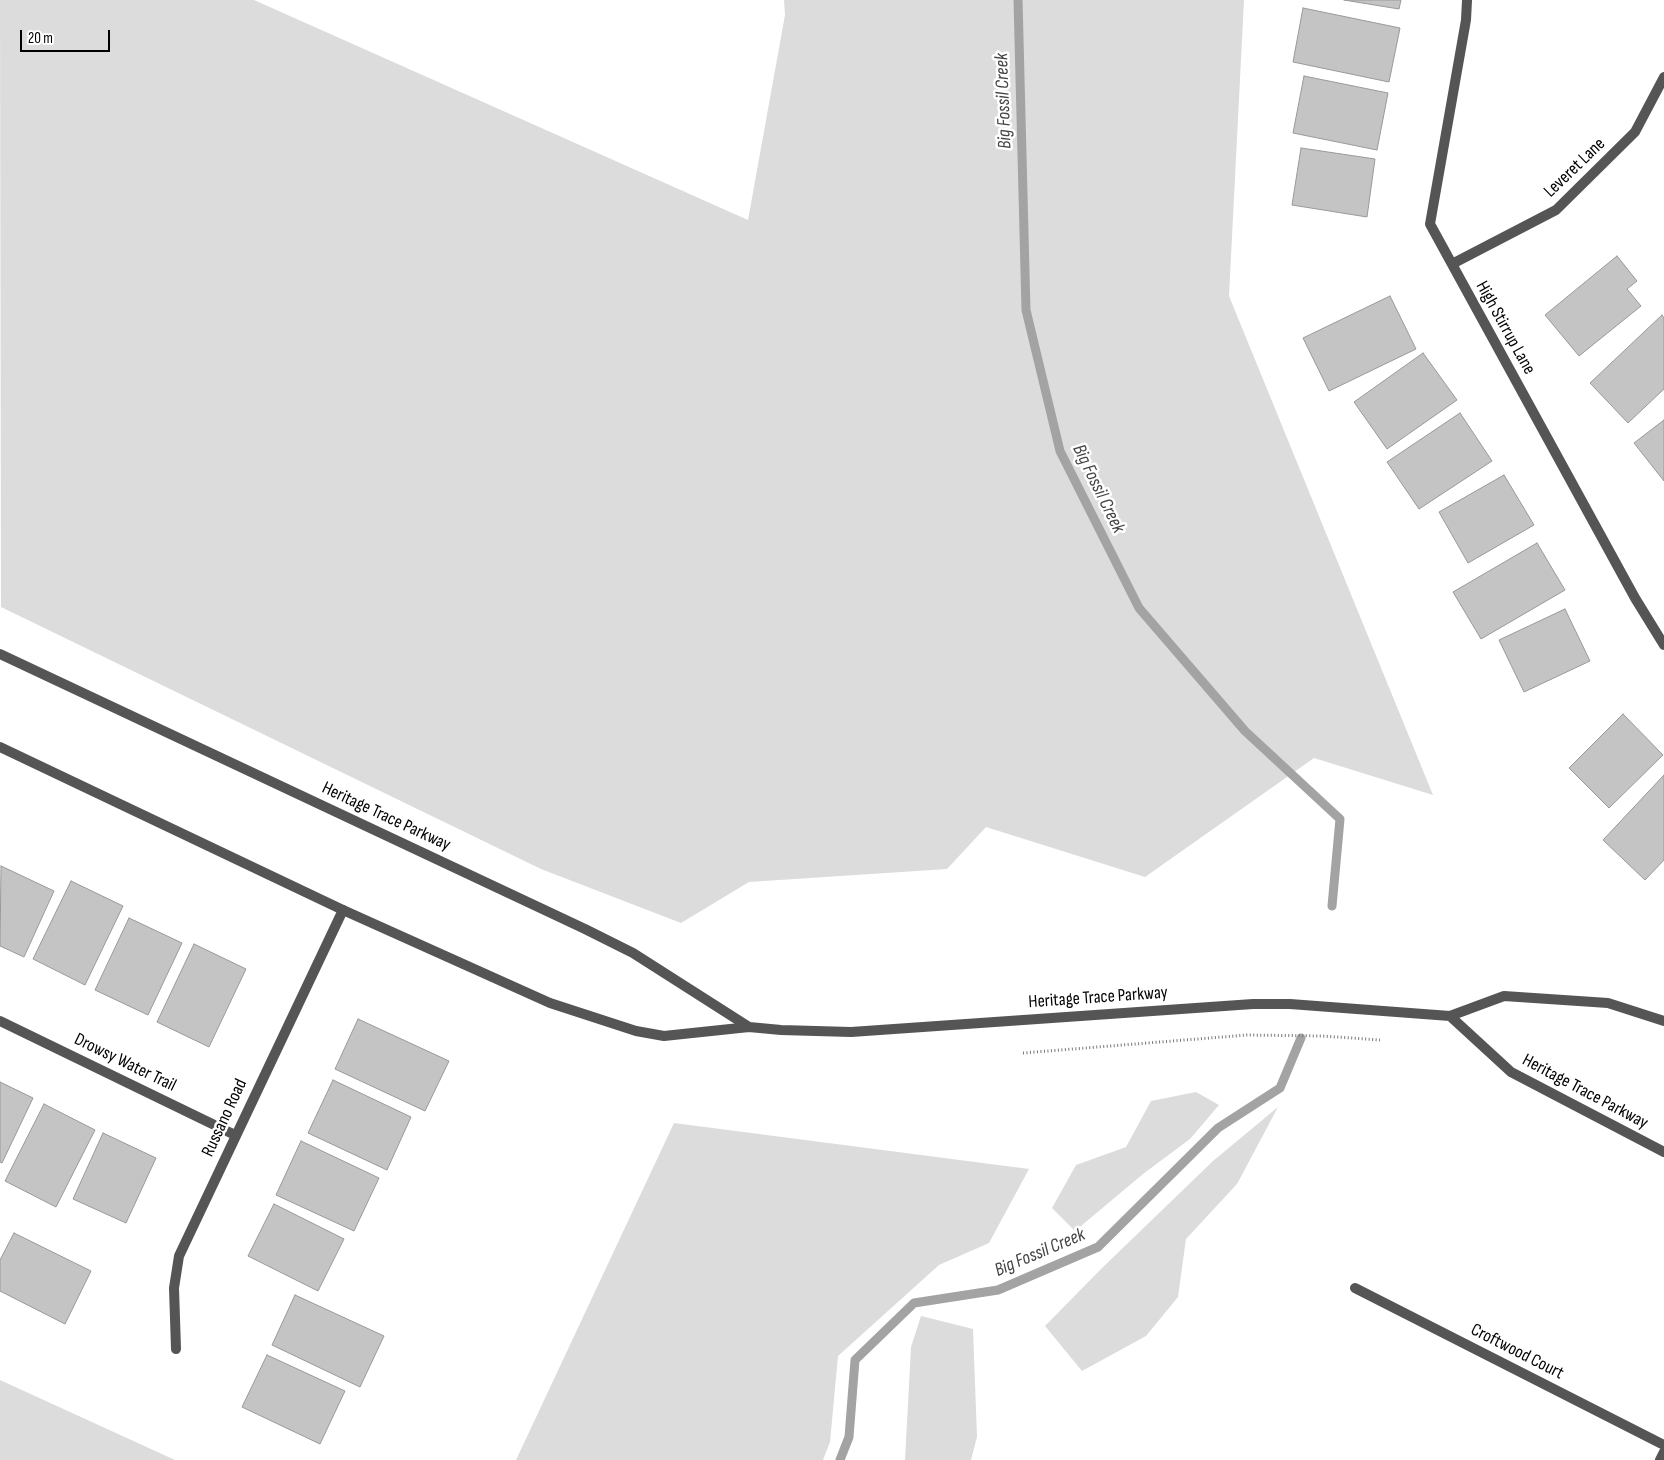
<!DOCTYPE html>
<style>
body{margin:0}
#map{position:relative;width:1664px;height:1460px;overflow:hidden;background:#fff;font-family:"Sofia Sans Condensed",sans-serif}
canvas{display:block}
.scale{position:absolute;left:20px;top:30px;width:90px;height:22px;box-sizing:border-box;border:2px solid #000;border-top:0;padding-left:6px;font-size:15px;line-height:18px;white-space:nowrap;color:#000;-webkit-text-stroke:4px #fff;paint-order:stroke}
</style>
<div id="map">
<canvas width="1664" height="1460"></canvas>
<div class="scale">20 m</div>
</div>
<script>
const ctx = document.querySelector('canvas').getContext('2d');
ctx.lineJoin = 'round';
function paint(path, color) { ctx.fillStyle = color; ctx.fill(path, 'evenodd'); }
const shape = rows => new Path2D(rows.map(r => 'M' + r).join(''));
function strokePath(path, color, width, dash) { ctx.strokeStyle = color; ctx.lineWidth = width; ctx.lineCap = dash ? 'butt' : 'round'; ctx.setLineDash(dash || []); ctx.stroke(path); }
function label(font, color, halo, rows, align = 'center') {
  ctx.font = font + ' "Sofia Sans Condensed",sans-serif'; ctx.lineWidth = 5; ctx.setLineDash([]); ctx.textBaseline = 'middle'; ctx.strokeStyle = halo; ctx.fillStyle = color; for (const [text, x, y, turn = 0] of rows) {
    ctx.save(); ctx.translate(x, y); ctx.rotate((+turn || 0) * Math.PI / 180); ctx.textAlign = isNaN(turn) ? turn : align; if (halo) ctx.strokeText(text, 0, 0); ctx.fillText(text, 0, 0); ctx.restore();
  }
}
paint(shape([
 [0,0,254,0,748,220,785,15,784,0,1244,0,1229,296,1433,795,1314,758,1145,877,986,827,947,869,749,882,681,923,541,869,1,607],
 [1196,1092,1219,1105,1190,1139,1143,1174,1075,1231,1052,1208,1076,1165,1126,1147,1151,1101],
 [1278,1107,1237,1184,1186,1239,1178,1297,1146,1336,1082,1371,1045,1326,1101,1269,1213,1161],
 [674,1123,1029,1169,989,1243,939,1265,838,1356,830,1442,823,1460,516,1460],
 [921,1316,973,1329,977,1437,971,1460,905,1460,911,1347],
 [0,1380,175,1460,0,1460]
]), '#dcdcdc');
strokePath(shape([
 [1018,0,1026,310,1060,451,1139,608,1245,731,1340,819,1332,906],
 [840,1460,849,1437,855,1360,914,1303,998,1290,1098,1247,1218,1128,1280,1088,1301,1038]
]), '#a3a3a3', 9);
const building = shape([
 [1344,0,1401,0,1399,9,1344,0],
 [1303,8,1400,28,1389,82,1293,62,1303,8],
 [1304,76,1388,93,1377,150,1293,133,1304,76],
 [1301,148,1375,159,1367,217,1292,205,1301,148],
 [1617,256,1637,281,1627,289,1641,306,1579,356,1545,315,1617,256],
 [1390,296,1416,349,1329,391,1303,338,1390,296],
 [1662,315,1664,318,1664,389,1628,423,1590,383,1662,315],
 [1423,353,1457,400,1387,449,1354,402,1423,353],
 [1460,413,1492,461,1419,509,1387,462,1460,413],
 [1664,420,1664,481,1634,443,1664,420],
 [1504,475,1534,525,1468,563,1439,512,1504,475],
 [1537,543,1565,590,1481,639,1453,592,1537,543],
 [1565,609,1590,661,1524,692,1499,640,1565,609],
 [1623,714,1663,755,1609,808,1569,768,1623,714],
 [1664,775,1664,860,1645,880,1603,840,1664,775],
 [1,866,54,891,24,957,0,946,1,866],
 [71,881,123,906,85,985,33,959,71,881],
 [129,918,182,943,148,1015,95,990,129,918],
 [194,944,246,969,209,1047,157,1022,194,944],
 [358,1019,449,1061,425,1111,335,1069,358,1019],
 [333,1080,411,1117,387,1170,308,1133,333,1080],
 [0,1082,33,1098,2,1163,0,1162,0,1082],
 [44,1104,95,1130,56,1207,5,1181,44,1104],
 [103,1133,156,1158,126,1223,73,1199,103,1133],
 [301,1141,379,1178,354,1231,276,1195,301,1141],
 [274,1204,344,1239,318,1291,248,1256,274,1204],
 [14,1233,91,1271,65,1324,0,1291,0,1260,14,1233],
 [295,1295,384,1336,360,1387,272,1345,295,1295],
 [267,1355,345,1391,320,1444,242,1407,267,1355]
]);
paint(building, '#c4c4c4');
strokePath(building, '#999', 1);
strokePath(shape([
 [1023,1053,1247,1035,1322,1036,1380,1040]
]), '#777', 3, [1, 2.5]);
strokePath(shape([
 [1467,0,1466,20,1430,224,1635,598,1664,645],
 [1452,264,1556,210,1635,132,1664,77],
 [0,1021,235,1135],
 [1355,1288,1664,1445],
 [176,1349,174,1288,179,1256,343,910],
 [1660,1460,1664,1452]
]), '#555', 10);
strokePath(shape([
 [0,654,585,929,633,953,749,1027],
 [0,747,343,910,550,1003,636,1031,664,1036,749,1027,781,1030,851,1032,1253,1004,1290,1004,1450,1016,1504,996,1608,1003,1664,1021],
 [1450,1016,1511,1072,1664,1152]
]), '#555', 10);
label('18px', '#000', '#fff', [
 ["Leveret Lane",1575,168,-44],
 ["High Stirrup Lane",1505,328,61],
 ["Heritage Trace Parkway",386,817,25],
 ["Heritage Trace Parkway",1098,998,-4],
 ["Drowsy Water Trail",125,1063,26],
 ["Heritage Trace Parkway",1585,1092,28],
 ["Russano Road",225,1118,-65],
 ["Croftwood Court",1517,1352,27]
]);
label('italic 19px', '#444', '#fff', [
 ["Big Fossil Creek",1004,101,-92],
 ["Big Fossil Creek",1098,489,64],
 ["Big Fossil Creek",1040,1253,-23]
]);
</script>
